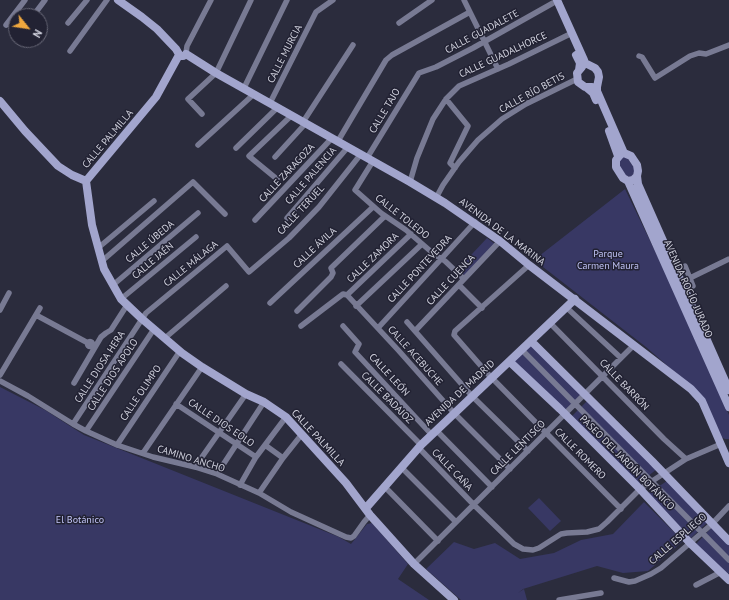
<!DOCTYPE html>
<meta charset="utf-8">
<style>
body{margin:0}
#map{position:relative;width:729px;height:600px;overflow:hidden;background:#2b2c3d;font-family:"PT Sans",sans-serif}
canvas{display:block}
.north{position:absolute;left:8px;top:8px;width:40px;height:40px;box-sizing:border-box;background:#223;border:1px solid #686877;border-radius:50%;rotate:120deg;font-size:11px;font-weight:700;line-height:16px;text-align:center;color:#d1d2de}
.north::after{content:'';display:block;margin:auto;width:14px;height:18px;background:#efa73e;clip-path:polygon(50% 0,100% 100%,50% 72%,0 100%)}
</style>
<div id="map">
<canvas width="729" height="600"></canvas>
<div class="north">N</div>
</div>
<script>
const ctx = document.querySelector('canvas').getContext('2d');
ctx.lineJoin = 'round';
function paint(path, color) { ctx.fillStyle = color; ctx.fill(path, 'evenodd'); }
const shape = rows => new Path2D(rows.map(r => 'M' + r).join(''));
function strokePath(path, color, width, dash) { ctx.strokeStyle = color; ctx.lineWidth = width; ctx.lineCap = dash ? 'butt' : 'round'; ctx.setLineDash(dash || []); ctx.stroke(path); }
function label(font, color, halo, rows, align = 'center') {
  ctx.font = font + ' "PT Sans",sans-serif'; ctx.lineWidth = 3; ctx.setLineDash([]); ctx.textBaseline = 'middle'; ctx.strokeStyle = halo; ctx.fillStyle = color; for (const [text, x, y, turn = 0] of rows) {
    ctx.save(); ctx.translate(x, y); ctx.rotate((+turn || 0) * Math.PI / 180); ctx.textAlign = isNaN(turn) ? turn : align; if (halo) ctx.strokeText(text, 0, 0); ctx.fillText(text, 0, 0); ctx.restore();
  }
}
paint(shape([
 [626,156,636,170,632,176,630,177,623,175,619,164,620,158],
 [625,189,689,321,729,415,729,439,725,439,721,437,693,388,646,347,534,260],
 [487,238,495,244,465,276,458,269],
 [531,341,584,395,565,414,510,362],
 [0,387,45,410,84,435,339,537,351,544,367,524,372,523,408,564,398,579,429,600,0,600],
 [587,401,657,469,638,484,571,417],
 [667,481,708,522,691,538,647,494],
 [539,498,561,521,550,531,528,508],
 [644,502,683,541,648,571,623,573,597,566,523,589,518,593,524,589,527,600,461,600,426,569,454,542,474,549,495,543,520,559,554,553,581,540,613,534],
 [712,527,729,544,729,573,727,575,696,544]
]), '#383864');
strokePath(shape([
 [464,0,498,69],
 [33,16,45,0],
 [68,23,87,0],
 [399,23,432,0],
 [6,25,25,0],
 [70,51,107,0],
 [186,53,187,46,211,0],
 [639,56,642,57,655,78,690,56,699,53,706,54,729,45],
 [244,88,287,0],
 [446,99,468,126,450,163,455,168],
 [270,103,316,12,333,0],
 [202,114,188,99,216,73,251,0],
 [303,122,353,45],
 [338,141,386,60,392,55,470,12],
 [198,145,254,94],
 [236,148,278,107],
 [275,157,306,123],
 [367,158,419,73,436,67,473,48,553,3],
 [373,161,355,190,381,213,406,230,435,255,445,261,464,279],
 [277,179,249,156,292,115],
 [410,182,417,158,433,119,446,99,459,86,509,64,568,35],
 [436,198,443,185,459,162,478,140,502,119,526,104,577,79],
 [287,218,348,147],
 [255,220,332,138],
 [98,248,154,201],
 [102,261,193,182,225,214],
 [529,265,455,331,454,335,488,374,621,509],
 [685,266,693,286,685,290],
 [690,278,729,259],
 [113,285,198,213],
 [459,285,482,308],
 [347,295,411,234],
 [121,299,196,237],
 [270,303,373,207],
 [356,306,422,244],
 [567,308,621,358],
 [0,310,9,293],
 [297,311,331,277,333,273,331,268,385,216],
 [36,315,88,343],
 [407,322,472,396,528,451],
 [550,323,664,439,686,459],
 [301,326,343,294,347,295,399,351,454,413,510,469],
 [343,326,359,344,355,352,431,434],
 [378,328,475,222],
 [415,331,500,241],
 [165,338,226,286],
 '87.5 344a2.5 2.5 0 1 1 5 0a2.5 2.5 0 1 1-5 0Z',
 [522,350,729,560],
 [341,364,421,445],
 [0,375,40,308],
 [0,381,28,396,73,424,86,431,117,445,153,457,195,467,217,474,259,493,291,512,346,537,351,538,354,536,364,522,370,515],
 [74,383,101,337,106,333,111,330,127,305],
 [176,404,256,457],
 [73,424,146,313,209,261,227,246,249,272,289,238,319,207,361,154],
 [436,430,492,487],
 [86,431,154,329],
 [117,445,180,351],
 [265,445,283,458],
 [418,447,474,505,514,544,523,549,533,550,539,548,561,534,567,533,587,532,599,529,607,522,640,489,686,459,721,444],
 [143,453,202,367],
 [195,467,246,394],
 [401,467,456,522],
 [217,474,264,402],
 [240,485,256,457,286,417],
 [384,486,438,541],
 [259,493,283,458,302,434],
 [414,564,634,345],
 [614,578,629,582,635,581,651,574,661,568,712,524,729,506],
 [696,585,721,572],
 [559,600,601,593]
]), '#787a93', 5.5);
strokePath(shape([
 [118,0,142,17,157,29,176,49,180,56,183,56],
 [557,0,584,60,585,63,595,68,598,72,599,77,597,87,597,91,624,153],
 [186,54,216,73,410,182,445,203,500,241,529,265,691,389,702,401,729,463],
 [179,55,156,97,86,181,92,225,104,269,121,299,141,318,182,353,202,367,246,394,264,402,286,417,346,483,370,515,414,564,454,600],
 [576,55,580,63,579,70],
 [582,67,577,73,578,82,585,87,592,87],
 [587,88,593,93,596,100],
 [0,101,25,131,58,166,72,175,86,181],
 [609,131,618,156],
 [624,153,631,156,637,165,638,171,637,176,633,180,628,181,623,178,616,167,616,160,621,154,624,153],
 [637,176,638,184,729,390],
 [628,181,729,407],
 [531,341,652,461,729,541],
 [510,362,560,409,640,489,690,543,729,580],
 [366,508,421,445,575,299]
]), '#a2a5cd', 8);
label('10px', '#d1d2de', '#223', [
 ["CALLE GUADALETE",482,32,-28],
 ["CALLE MURCIA",285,54,-63],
 ["CALLE GUADALHORCE",503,55,-25],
 ["CALLE RÍO BETIS",532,93,-29],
 ["CALLE TAJO",385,111,-59],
 ["CALLE PALMILLA",108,139,-50],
 ["CALLE ZARAGOZA",287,173,-47],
 ["CALLE PALENCIA",311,176,-49],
 ["CALLE TERUEL",301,210,-47],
 ["CALLE TOLEDO",402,217,38],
 ["AVENIDA DE LA MARINA",502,232,37],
 ["CALLE ÚBEDA",150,242,-40],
 ["CALLE ÁVILA",315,248,-43],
 ["CALLE ZAMORA",373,258,-44],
 ["CALLE JAÉN",153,261,-40],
 ["CALLE MÁLAGA",191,264,-39],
 ["CALLE PONTEVEDRA",420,269,-47],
 ["CALLE CUENCA",451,280,-47],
 ["AVENIDA ROCÍO JURADO",688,289,66],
 ["CALLE ACEBUCHE",415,356,48],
 ["CALLE DIOSA HERA",100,367,-57],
 ["CALLE DIOS APOLO",113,375,-57],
 ["CALLE LEÓN",389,375,47],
 ["CALLE BARRÓN",624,385,46],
 ["CALLE OLIMPO",141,393,-56],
 ["AVENIDA DE MADRID",460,393,-43],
 ["CALLE BADAJOZ",387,398,45],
 ["CALLE DIOS EOLO",221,423,34],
 ["CALLE PALMILLA",318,438,47],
 ["CALLE LENTISCO",518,448,-45],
 ["CALLE ROMERO",580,454,45],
 ["CAMINO ANCHO",191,459,17],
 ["PASEO DEL JARDÍN BOTÁNICO",627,463,45],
 ["CALLE CAÑA",452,470,46],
 ["CALLE ESPLIEGO",678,539,-41]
]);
label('10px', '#c0c3f5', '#223', [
 ["Parque",608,254],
 ["Carmen Maura",608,266],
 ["El Botánico",80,520]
]);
</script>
